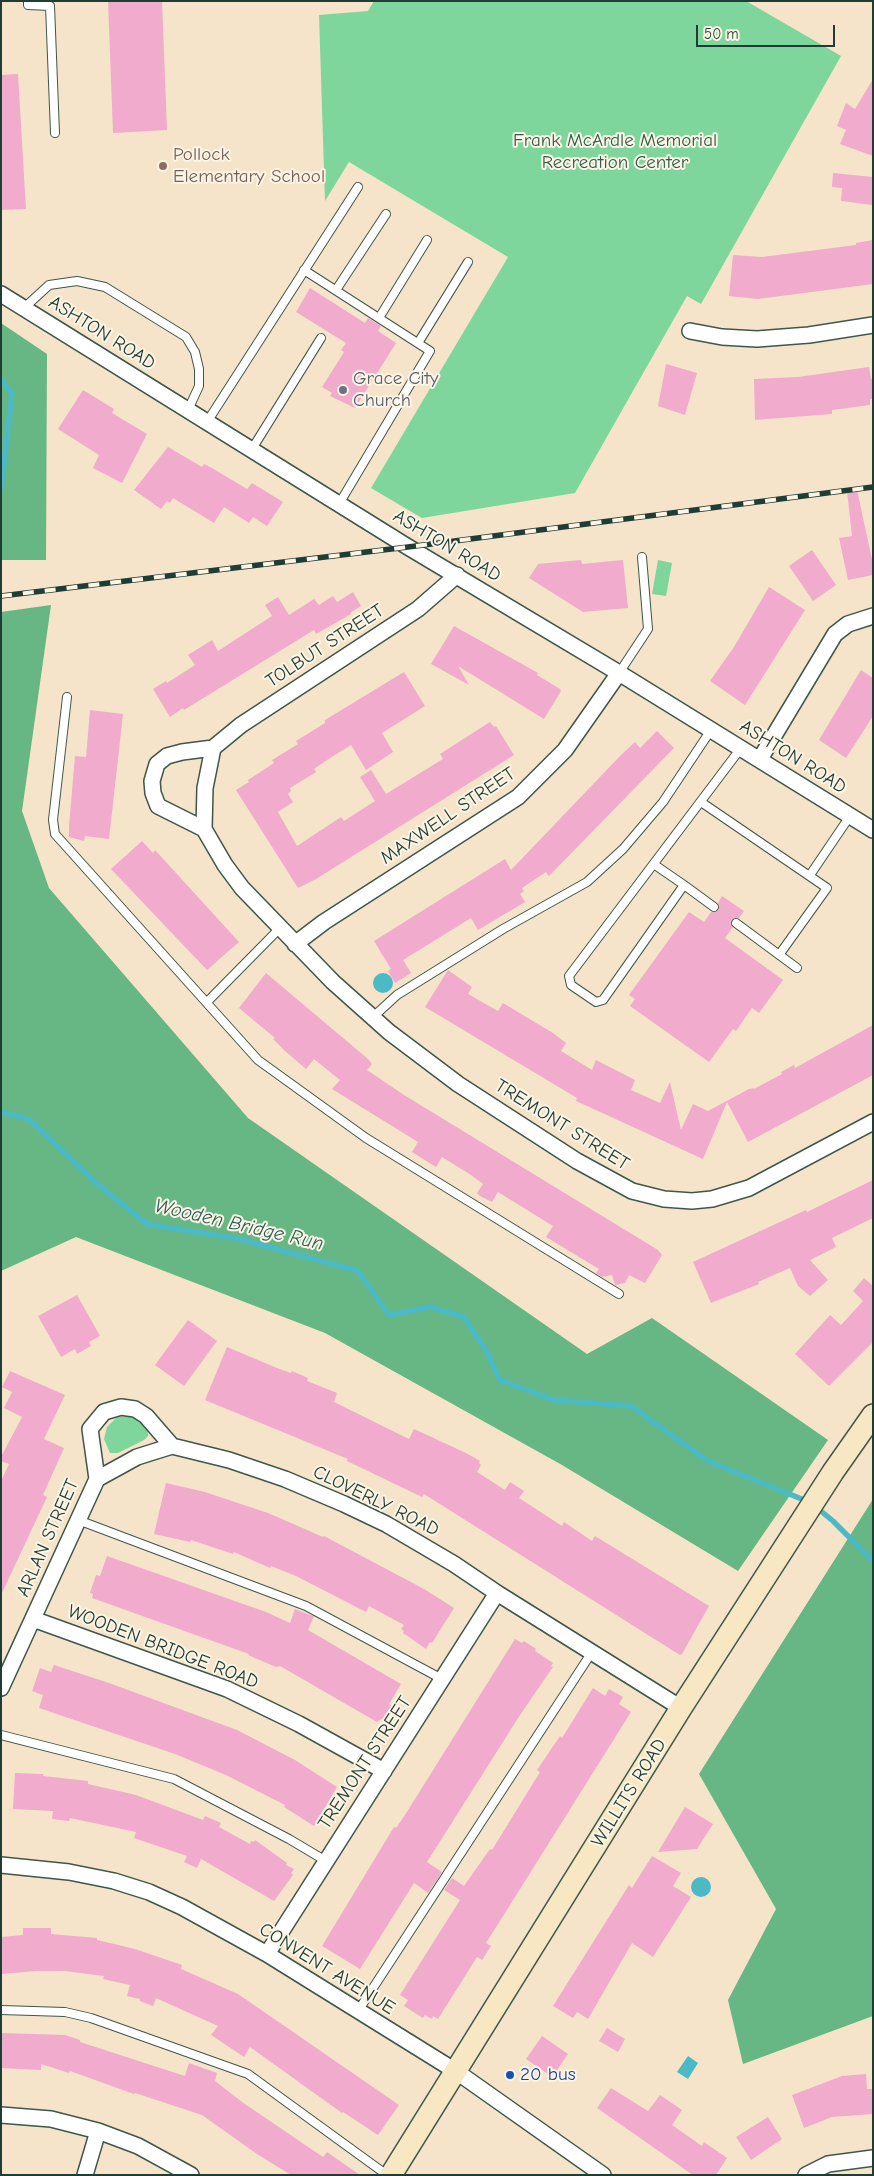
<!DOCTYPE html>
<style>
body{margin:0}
#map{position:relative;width:874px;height:2176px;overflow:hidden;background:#f5e4c9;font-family:"Comic Neue",sans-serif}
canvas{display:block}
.frame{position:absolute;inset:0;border:2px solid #1f3d34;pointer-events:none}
.scale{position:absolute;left:696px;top:25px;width:139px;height:22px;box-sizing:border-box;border:2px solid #1f3d34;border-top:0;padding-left:6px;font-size:15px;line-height:18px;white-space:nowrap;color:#1f3d34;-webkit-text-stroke:4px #fcf5e5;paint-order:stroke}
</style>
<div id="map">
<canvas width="874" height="2176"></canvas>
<div class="frame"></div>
<div class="scale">50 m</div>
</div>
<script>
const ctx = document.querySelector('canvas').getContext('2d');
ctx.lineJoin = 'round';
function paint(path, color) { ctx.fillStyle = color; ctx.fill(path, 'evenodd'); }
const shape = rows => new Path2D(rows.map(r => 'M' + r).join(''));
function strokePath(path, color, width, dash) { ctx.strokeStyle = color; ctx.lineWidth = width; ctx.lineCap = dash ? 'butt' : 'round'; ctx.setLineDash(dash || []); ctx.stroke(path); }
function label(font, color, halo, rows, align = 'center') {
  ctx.font = font + ' "Comic Neue",sans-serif'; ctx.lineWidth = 4; ctx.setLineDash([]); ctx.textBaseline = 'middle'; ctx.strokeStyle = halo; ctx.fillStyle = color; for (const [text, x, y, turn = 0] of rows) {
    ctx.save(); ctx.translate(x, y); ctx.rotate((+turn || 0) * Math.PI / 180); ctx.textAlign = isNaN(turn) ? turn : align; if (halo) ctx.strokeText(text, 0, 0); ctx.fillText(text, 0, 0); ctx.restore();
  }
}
paint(shape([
 [374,1,746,1,841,56,701,304,687,296,575,493,422,518,371,488,508,257,349,162,325,201,319,15,368,11],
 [658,560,672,563,666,596,652,594],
 [129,1415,142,1422,148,1430,148,1436,144,1440,118,1453,110,1453,104,1439,107,1427,116,1418]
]), '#7ed69c');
paint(shape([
 [1,323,47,354,46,560,1,560],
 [51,605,22,811,49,888,248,1118,587,1354,652,1318,828,1440,738,1571,562,1465,325,1333,76,1237,1,1271,1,612],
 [873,1499,873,2016,743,2064,728,2000,776,1909,699,1774]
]), '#66b784');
paint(shape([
 '373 983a10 10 0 1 1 20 0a10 10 0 1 1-20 0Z',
 '691 1887a10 10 0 1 1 20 0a10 10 0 1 1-20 0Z',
 [688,2056,698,2063,688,2079,677,2072]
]), '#4cbac5');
strokePath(shape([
 [1,380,12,393,1,489],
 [1,1112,29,1119,95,1182,147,1224,239,1239,358,1271,389,1315,430,1307,464,1317,487,1352,500,1380,554,1400,631,1406,708,1461,809,1502],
 [816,1507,833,1521,873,1561]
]), '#4cbac5', 5.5);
paint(shape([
 [108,1,162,1,167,130,113,133],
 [18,74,26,209,1,210,1,75],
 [873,79,873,156,840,144,846,130,837,126,846,103,855,109],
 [833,173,873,177,873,205,841,201,842,188,832,187],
 [873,240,873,284,758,299,729,296,733,255,762,257,856,245,856,243],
 [310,288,365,323,368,318,381,326,378,331,396,343,355,408,330,396,332,393,322,387,344,352,341,350,346,343,296,312],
 [666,364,697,373,685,415,658,406],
 [869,367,871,379,873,378,873,399,870,399,870,405,832,410,832,414,755,420,754,379,798,377],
 [83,390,114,409,112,413,147,434,122,483,93,468,99,455,58,429],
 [168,447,202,467,204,464,212,468,247,489,252,483,283,502,267,526,253,517,249,523,224,507,214,523,173,498,170,503,167,501,161,509,134,490],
 [857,490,873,564,873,575,848,580,839,538,852,536,847,491],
 [812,550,836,585,813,601,789,566],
 [581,560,582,564,623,560,628,608,583,612,529,578,538,564],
 [769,587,805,610,745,705,710,681,734,647],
 [353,592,361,606,350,613,351,614,316,634,314,630,184,710,183,708,170,717,153,689,166,681,167,683,195,665,188,655,212,640,218,651,272,616,265,605,278,597,289,615,314,599,319,605,333,596,337,602],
 [454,626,538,673,537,675,560,689,561,691,544,719,458,666,469,685,431,664],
 [861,670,873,678,873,716,846,758,819,740],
 [404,672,425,706,382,733,393,752,366,770,351,745,327,760,314,769,316,772,290,788,291,791,288,794,293,802,278,812,297,846,341,817,344,821,375,801,360,777,371,770,386,794,443,759,440,754,490,722,494,727,496,726,514,755,316,879,298,888,236,790,249,782,248,780,274,763,272,760,298,744,296,741,325,723,325,720],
 [90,710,123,714,109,839,85,836,84,841,69,837,69,826,75,756,86,757],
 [657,731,674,748,549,876,546,872,522,888,524,891,520,894,525,902,478,930,471,918,403,960,411,973,395,983,388,971,391,969,374,941,505,859,511,870,621,755,635,742,640,748],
 [142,841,153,853,155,850,239,942,207,970,111,869],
 [722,896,744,911,739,918,734,918,731,920,733,927,725,938,783,980,759,1013,752,1008,736,1031,733,1029,709,1062,630,1006,635,999,629,995,689,912,704,922,711,912,716,912,719,910,718,903],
 [448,970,472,987,468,994,498,1011,503,1003,553,1033,566,1043,561,1051,592,1070,596,1060,635,1080,631,1090,660,1103,670,1082,681,1130,693,1104,708,1111,749,1089,754,1088,754,1089,782,1074,781,1072,794,1065,795,1068,873,1025,873,1075,748,1142,727,1102,703,1159,576,1101,577,1098,425,1007],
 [266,973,368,1059,372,1064,367,1070,404,1095,658,1250,662,1255,645,1283,629,1275,625,1283,615,1285,612,1275,602,1277,596,1273,599,1269,546,1237,553,1226,498,1192,492,1202,480,1196,477,1193,483,1184,471,1175,442,1157,436,1167,412,1152,418,1142,332,1089,340,1080,314,1059,306,1069,285,1051,273,1039,275,1038,239,1008],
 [873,1180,873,1218,832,1238,836,1247,810,1260,828,1280,810,1296,798,1286,790,1268,758,1282,759,1284,711,1303,693,1262,806,1210,807,1212],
 [864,1278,873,1286,873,1342,829,1386,795,1354,830,1315,841,1325,863,1301,853,1291],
 [77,1295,100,1336,89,1342,91,1346,77,1354,75,1349,61,1357,38,1316],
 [188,1320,217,1341,184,1386,155,1365],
 [227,1347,277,1368,291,1373,292,1371,308,1378,307,1381,337,1393,334,1402,409,1439,414,1429,466,1453,480,1461,479,1463,481,1465,477,1472,505,1490,510,1482,524,1491,519,1498,562,1526,564,1522,592,1541,595,1536,709,1606,682,1654,680,1655,648,1635,424,1494,422,1497,347,1461,348,1459,205,1400],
 [10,1371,65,1395,44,1439,64,1448,43,1495,47,1497,1,1595,1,1481,9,1464,1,1461,1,1457,22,1417,4,1408,12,1392,2,1387],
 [166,1483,205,1492,268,1513,323,1537,324,1536,424,1589,454,1608,432,1643,430,1642,426,1649,403,1633,404,1631,401,1629,404,1625,369,1606,366,1612,296,1576,271,1566,270,1568,234,1552,233,1554,191,1540,190,1542,154,1534],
 [107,1556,266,1612,290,1623,295,1609,310,1615,314,1616,308,1630,401,1684,389,1704,395,1708,387,1720,383,1718,377,1722,280,1666,276,1667,248,1655,249,1654,92,1598,93,1594,90,1593,96,1575,100,1576],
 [515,1639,522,1643,524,1641,536,1649,535,1651,553,1663,551,1666,553,1667,520,1715,427,1862,442,1872,428,1893,414,1883,360,1969,322,1946,394,1827,396,1828,405,1815],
 [54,1665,109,1683,237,1730,295,1760,337,1787,314,1826,284,1807,285,1805,226,1775,175,1754,39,1708,43,1695,32,1691,40,1668,51,1672],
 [593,1688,605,1696,609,1689,623,1697,619,1704,631,1712,505,1913,486,1943,491,1946,482,1960,477,1957,438,2019,433,2016,432,2019,425,2015,423,2018,404,2006,408,2000,400,1995,460,1900,444,1890,452,1878,464,1886,490,1849,492,1850,540,1772,537,1770,560,1736,562,1738],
 [15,1773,43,1774,43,1776,88,1781,88,1784,136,1795,203,1820,205,1816,221,1823,219,1827,250,1844,251,1841,254,1842,255,1840,287,1863,286,1865,294,1869,291,1873,293,1875,274,1901,201,1859,197,1868,184,1862,187,1856,134,1838,136,1832,70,1818,69,1821,52,1819,53,1811,13,1809],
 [685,1807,713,1824,697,1849,658,1852],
 [652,1856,681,1873,673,1886,691,1897,653,1957,632,1943,588,2019,577,2012,573,2018,553,2006,629,1885,632,1888],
 [23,1928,51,1928,51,1934,97,1938,97,1940,135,1949,182,1965,181,1969,238,1994,399,2105,378,2135,343,2112,342,2113,250,2047,244,2057,211,2035,218,2026,156,1998,153,2006,140,2001,140,1999,127,1996,130,1985,103,1979,104,1976,65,1971,36,1971,1,1974,1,1937,23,1935],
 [607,2028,625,2039,618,2052,599,2041],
 [1,2033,65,2035,80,2040,80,2042,185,2076,189,2063,217,2073,215,2081,242,2102,323,2157,327,2152,360,2175,291,2175,257,2154,202,2115,135,2093,134,2094,70,2071,69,2073,41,2064,41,2070,1,2068],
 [542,2036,568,2054,555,2073,551,2070,548,2074,526,2059],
 [866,2074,867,2089,873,2089,873,2114,832,2117,804,2128,792,2095,842,2076],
 [611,2088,648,2111,660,2095,682,2110,672,2125,702,2146,704,2142,727,2158,716,2175,693,2175,597,2108],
 [768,2117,782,2139,751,2160,736,2137]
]), '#f1abcd');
const lane = shape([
 [28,1,28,5,50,6,55,133],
 [304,270,430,351,339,504],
 [336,290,386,214],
 [24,308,49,285,77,281,105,287,186,337,195,352,199,369,199,386,188,410],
 [379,318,427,240],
 [418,343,468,262],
 [207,422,358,187],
 [252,449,321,338],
 [619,673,648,629,642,557],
 [67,697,53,820,55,834,258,1060,366,1138,619,1294],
 [701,802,827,888,779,955],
 [655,865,684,885,603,1000,596,1002,571,985,569,976,741,748],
 [810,875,850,816],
 [684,885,714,907],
 [736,923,797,968],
 [207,1002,280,928],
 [373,1017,397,995,503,929,587,882,623,849,663,802,711,730],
 [78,1520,306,1606,442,1679],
 [1,1735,174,1779,289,1839,326,1861],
 [1,2010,65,2012,91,2018,248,2074,387,2175],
 [358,2011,592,1652]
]);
const street = shape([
 [1,294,408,547,619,673,873,830],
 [690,331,722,337,757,339,809,335,873,325],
 [457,575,418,609,241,725,213,748,205,788,204,829,225,865,242,888,333,982,389,1032,458,1084,577,1161,632,1191,664,1199,692,1201,712,1199,749,1188,873,1122],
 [760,759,835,634,848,624,873,616],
 [204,829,158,806,153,793,152,781,157,764,167,756,182,752,213,748],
 [295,944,324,922,518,797,565,750,619,673],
 [97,1479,90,1429,104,1412,121,1407,135,1409,146,1416,172,1446,229,1460,285,1479,344,1504,386,1524,454,1564,497,1593,681,1708],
 [33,1619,227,1689,299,1724,384,1771],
 [1,1688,97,1479,137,1457,172,1446],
 [1,1865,69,1872,114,1881,149,1892,182,1907,267,1954,457,2072,603,2175],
 [267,1954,497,1593],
 [1,2115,51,2119,98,2131,138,2146,191,2175],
 [85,2175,98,2131],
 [806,2175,828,2164,873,2158]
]);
const secondary = shape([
 [391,2175,681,1708,833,1472,873,1415]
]);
strokePath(lane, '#3f564a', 10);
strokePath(street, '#3f564a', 18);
strokePath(secondary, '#3f564a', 24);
strokePath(lane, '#fff', 8);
strokePath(street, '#fff', 15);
strokePath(secondary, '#f7e8c3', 21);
const rail = shape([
 [1,596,408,547,873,487]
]);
strokePath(rail, '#1f3d34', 5.5);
strokePath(rail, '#fcf5e5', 4, [11]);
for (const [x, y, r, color] of [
 [163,166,5,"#8d6e63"],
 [343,390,5,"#6b7280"],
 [510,2075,5,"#1a4fb4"]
]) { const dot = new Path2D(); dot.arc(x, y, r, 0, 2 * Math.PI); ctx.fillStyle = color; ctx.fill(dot); strokePath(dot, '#fcf5e5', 2); }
label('19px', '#325c49', '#fcf5e5', [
 ["Frank McArdle Memorial",615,141],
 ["Recreation Center",615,163]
]);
label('19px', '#785e54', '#fcf5e5', [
 ["Pollock",173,155],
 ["Elementary School",173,177]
], 'left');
label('19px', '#1f3d34', '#fcf5e5', [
 ["ASHTON ROAD",102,333,32],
 ["ASHTON ROAD",447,546,31],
 ["TOLBUT STREET",325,646,-33],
 ["ASHTON ROAD",793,757,32],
 ["MAXWELL STREET",448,816,-34],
 ["TREMONT STREET",562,1125,32],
 ["CLOVERLY ROAD",376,1501,26],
 ["ARLAN STREET",48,1538,-66],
 ["WOODEN BRIDGE ROAD",163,1647,21],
 ["TREMONT STREET",365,1763,-57],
 ["WILLITS ROAD",629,1793,-58],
 ["CONVENT AVENUE",327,1969,32]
]);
label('19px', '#5b616d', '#fcf5e5', [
 ["Grace City",353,379],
 ["Church",353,401]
], 'left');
label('19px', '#164399', '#fcf5e5', [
 ["20 bus",520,2075]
], 'left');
label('italic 20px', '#2a5c58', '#fcf5e5', [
 ["Wooden Bridge Run",239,1225,13]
]);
</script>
